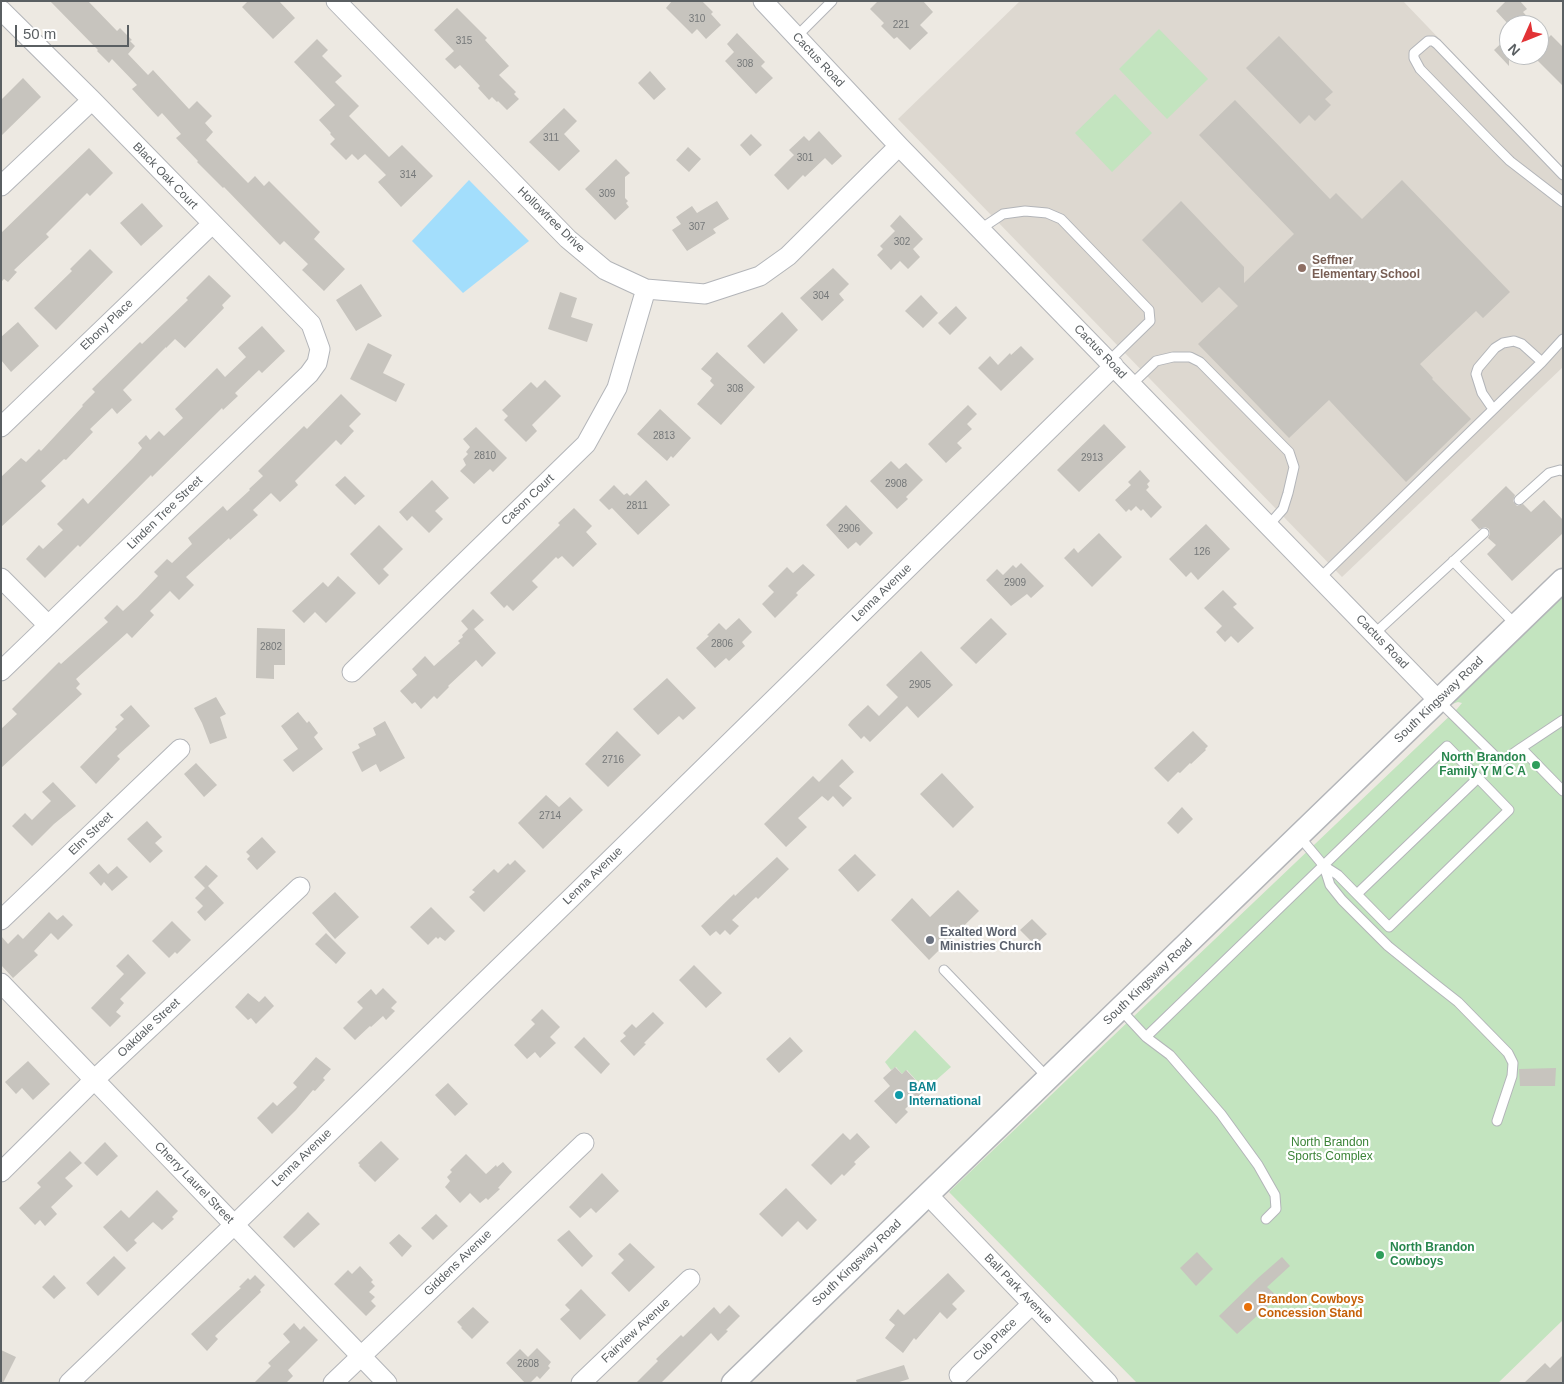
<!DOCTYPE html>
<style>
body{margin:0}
#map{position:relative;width:1564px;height:1384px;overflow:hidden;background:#ede9e2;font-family:Arial,sans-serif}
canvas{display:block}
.frame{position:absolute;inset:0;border:2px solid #5a5f62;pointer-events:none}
.north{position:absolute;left:1499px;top:15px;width:50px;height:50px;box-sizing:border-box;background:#fff;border:1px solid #bdbfc0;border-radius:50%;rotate:226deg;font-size:14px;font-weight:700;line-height:20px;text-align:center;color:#5a5f62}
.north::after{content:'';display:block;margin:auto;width:18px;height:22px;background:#e23336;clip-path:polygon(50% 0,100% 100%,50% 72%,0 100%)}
.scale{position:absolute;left:15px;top:25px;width:114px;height:22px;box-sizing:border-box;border:2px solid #5a5f62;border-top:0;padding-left:6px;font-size:15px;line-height:18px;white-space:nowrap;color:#5a5f62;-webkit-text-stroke:4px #fff;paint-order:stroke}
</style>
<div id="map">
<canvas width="1564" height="1384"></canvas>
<div class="frame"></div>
<div class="north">N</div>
<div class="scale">50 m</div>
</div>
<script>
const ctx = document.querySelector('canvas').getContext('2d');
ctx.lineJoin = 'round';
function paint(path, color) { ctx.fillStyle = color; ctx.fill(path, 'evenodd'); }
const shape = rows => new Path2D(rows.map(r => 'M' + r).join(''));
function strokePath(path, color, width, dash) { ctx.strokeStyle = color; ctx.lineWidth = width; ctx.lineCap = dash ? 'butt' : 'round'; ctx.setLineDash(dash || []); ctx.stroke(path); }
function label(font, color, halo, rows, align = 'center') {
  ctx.font = font + ' Arial,sans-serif'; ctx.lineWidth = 4.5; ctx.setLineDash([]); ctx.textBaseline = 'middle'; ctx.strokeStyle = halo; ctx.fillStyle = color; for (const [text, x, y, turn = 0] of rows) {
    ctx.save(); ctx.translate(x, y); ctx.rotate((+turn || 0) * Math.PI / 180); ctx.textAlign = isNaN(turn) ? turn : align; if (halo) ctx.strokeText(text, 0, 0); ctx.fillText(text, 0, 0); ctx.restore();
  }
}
paint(shape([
 [1020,1,1403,1,1563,168,1563,367,1342,577,898,119]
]), '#ddd8d0');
paint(shape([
 [1159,29,1208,79,1167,119,1119,69],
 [1115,94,1152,133,1112,172,1075,133],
 [1563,590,1563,1320,1498,1383,1137,1383,949,1192,1457,709,1462,703,1458,702,1452,704,1118,1022],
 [915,1030,951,1067,925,1090,907,1070,902,1074,896,1067,891,1070,885,1062]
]), '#c3e4bf');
paint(shape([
 [469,180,529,241,463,293,412,241]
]), '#a3defc');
paint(shape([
 [50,1,88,1,117,31,120,28,132,40,130,41,135,46,128,54,148,75,153,70,189,109,197,101,212,116,205,123,213,132,206,140,248,183,255,176,264,186,269,181,320,232,314,239,345,269,324,291,302,270,308,264,284,241,280,245,224,187,223,188,197,162,198,161,176,138,181,134,162,113,158,117,132,89,137,85,112,59,109,63,97,51,98,50],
 [248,1,279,1,295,18,273,39,242,7],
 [672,1,702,1,713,12,711,14,721,25,706,39,697,29,692,34,666,8],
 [878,1,923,1,933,12,920,25,928,33,910,50,897,37,894,39,881,26,884,23,870,9],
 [1506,1,1520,1,1527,9,1523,12,1535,25,1509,25,1496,11],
 [457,8,487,38,485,40,509,66,499,75,516,92,514,94,519,99,507,110,498,101,497,102,492,97,489,100,478,88,480,86,460,65,455,69,445,59,454,51,434,30],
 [737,33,765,62,761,66,773,78,756,94,725,61,734,52,727,44],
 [1551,35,1563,47,1563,86,1535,58,1545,49,1541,45],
 [1279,36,1333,92,1325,99,1331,105,1315,121,1309,115,1300,124,1246,68],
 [1509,36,1509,66,1494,50],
 [317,39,328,50,322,56,342,76,335,82,359,106,349,116,389,157,402,145,433,176,401,207,378,182,386,175,365,154,358,160,352,154,346,160,330,144,335,139,330,134,331,133,319,120,335,105,294,62],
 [650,71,666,89,654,100,638,83],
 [23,78,41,97,1,136,1,100],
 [1235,100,1330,199,1336,193,1362,219,1402,180,1510,292,1483,318,1476,311,1420,364,1433,378,1432,379,1471,419,1406,482,1329,400,1289,438,1198,344,1238,306,1219,287,1202,303,1142,240,1181,201,1244,267,1244,283,1294,234,1199,135],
 [564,108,577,121,564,134,580,151,559,171,529,142],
 [819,131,842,156,832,165,825,158,805,177,803,175,788,190,774,175,794,155,789,150,804,136,809,141],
 [751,134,762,145,750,156,740,145],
 [688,147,701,159,689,172,676,160],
 [89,148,113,173,90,196,87,193,46,234,49,237,14,270,17,272,8,282,4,279,1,282,1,233],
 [616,159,630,173,625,177,625,198,628,201,626,203,629,207,615,220,585,189],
 [717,201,729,219,713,229,716,233,687,251,672,230,681,224,676,217,692,206,697,213],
 [142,203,163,226,141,246,120,223],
 [900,215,923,239,913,249,920,257,908,269,900,261,891,270,877,255,883,249,880,246,895,231,890,226],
 [90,249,113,272,56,330,34,308,72,271,70,269],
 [833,268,849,284,839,294,844,300,822,321,800,298],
 [209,275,231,296,222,305,224,308,185,348,175,339,166,348,166,347,123,390,132,400,117,414,112,408,90,429,93,432,66,460,64,459,41,481,46,486,1,527,1,477,21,458,26,462,39,449,41,451,83,406,82,405,95,392,92,389,140,342,142,344,188,300,186,298],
 [361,284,382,316,356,331,336,300],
 [560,292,577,298,571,317,593,324,587,342,548,329],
 [921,295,938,313,923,328,905,311],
 [956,306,967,318,950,335,938,323],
 [782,312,798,330,764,364,747,346],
 [18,322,39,346,11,372,1,360,1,337],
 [262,326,285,351,262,373,259,370,235,393,238,396,223,410,222,408,152,477,151,475,80,547,78,545,45,578,26,559,39,545,43,549,63,530,57,524,83,498,88,504,133,458,142,448,138,443,146,435,150,440,159,431,164,436,183,418,175,409,217,368,225,377,246,357,238,348],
 [368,343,392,355,383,373,405,384,396,402,350,379],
 [1021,346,1034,359,1001,391,978,368,990,356,998,365,1010,353,1011,355],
 [717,352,755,387,721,425,697,404,714,385,710,381,712,378,701,369],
 [545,380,561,396,532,425,537,431,526,442,504,420,508,416,502,410,531,382,537,388],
 [341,394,361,414,349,426,354,431,341,445,336,440,295,481,298,485,280,502,271,493,253,510,258,515,230,540,229,538,186,577,194,585,179,600,170,591,150,611,154,615,132,638,127,633,76,679,80,684,76,688,82,694,1,768,1,729,17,714,12,709,59,662,61,664,108,622,104,618,117,605,123,611,137,598,158,576,154,572,167,559,172,563,192,544,188,538,223,506,227,511,250,490,249,489,263,476,258,471,304,426,307,429],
 [968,405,977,414,967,424,972,429,957,443,962,448,946,463,928,444],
 [660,409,691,438,673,458,671,456,667,461,637,434],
 [1104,424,1126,447,1079,492,1057,470],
 [476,427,507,458,493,472,490,469,474,484,460,471,466,465,463,459,468,454,466,452,470,447,463,439],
 [891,461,899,469,906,463,923,480,906,497,908,499,897,509,870,481],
 [1140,470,1150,481,1147,484,1149,487,1146,490,1162,507,1151,518,1143,509,1141,511,1136,506,1131,511,1129,509,1126,512,1115,500,1131,485,1128,482],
 [345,476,365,496,355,505,335,485],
 [432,480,449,498,435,511,443,519,429,533,412,516,407,521,399,512],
 [646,480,670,505,638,535,612,508,609,510,599,500,614,485,624,495,627,493,630,496],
 [1506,486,1515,495,1513,501,1517,506,1523,504,1531,512,1544,500,1563,520,1563,533,1512,581,1487,554,1496,545,1488,538,1490,534,1489,529,1485,527,1479,529,1471,520],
 [846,505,873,533,860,546,856,542,848,549,826,525],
 [574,508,592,526,586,532,597,544,573,567,562,556,558,559,556,557,532,581,538,587,513,611,507,605,504,608,490,593,560,525,558,523],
 [1206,524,1230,549,1198,580,1191,572,1186,577,1169,559],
 [379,525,403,549,383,569,389,575,379,585,350,554],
 [1099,533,1122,557,1092,587,1064,558,1074,548,1078,553],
 [1021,563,1044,586,1031,598,1027,594,1011,606,986,580,997,569,1003,575,1013,565,1016,568],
 [803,564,815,575,796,593,798,595,775,618,762,604,774,592,768,586,787,567,793,573],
 [338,576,356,593,326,623,315,612,304,623,292,611,323,582,328,587],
 [1223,590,1237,604,1233,607,1254,628,1238,643,1231,636,1225,642,1216,632,1222,626,1204,608],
 [473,609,484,620,474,629,496,653,482,667,476,660,448,686,449,687,437,699,434,696,421,709,415,702,412,704,400,691,417,675,412,669,425,656,434,666,460,643,458,641,463,637,462,635,468,629,461,621],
 [739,618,752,632,742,642,745,646,729,661,726,658,715,668,696,648,709,636,707,635,719,623,726,630],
 [991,618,1007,634,976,664,960,648],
 [257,628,285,629,285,665,274,665,274,679,256,678],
 [921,651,953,685,918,718,907,706,870,742,864,736,861,739,848,725,851,721,868,705,879,716,898,697,886,685],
 [667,678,696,708,683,720,679,716,658,735,633,709],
 [216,697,226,714,220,717,227,738,210,744,202,723,194,708],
 [131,705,150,726,117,756,120,759,96,784,80,767,117,729,115,727,124,719,120,715],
 [298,712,307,723,309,721,318,733,314,737,323,749,293,772,283,760,298,749,281,726],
 [385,721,405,758,380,772,376,764,362,772,352,752,360,748,358,744,376,735,373,728],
 [617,731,641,755,608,787,585,764],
 [1193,731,1208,746,1205,749,1206,750,1191,764,1190,763,1180,773,1178,772,1168,782,1154,768],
 [842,759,854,772,839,786,852,798,843,807,833,796,828,801,822,796,798,818,807,827,786,847,764,824,813,776,819,782],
 [196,763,217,785,204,797,184,774],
 [942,773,974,807,953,828,920,794],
 [53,782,76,806,54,824,32,846,12,826,25,813,32,820,51,801,42,792],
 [546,795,559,807,570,797,583,810,543,849,518,823],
 [1182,807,1193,819,1178,834,1167,823],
 [147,821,162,837,155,843,163,851,150,863,127,839],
 [262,837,276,852,257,870,247,859,250,856,246,852],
 [855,854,876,875,858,892,838,870],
 [777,857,789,869,758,899,756,897,732,920,739,926,730,935,725,930,720,935,716,931,710,936,701,926,734,894,735,896],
 [515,860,526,871,484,912,469,897,475,892,472,890,494,869,498,873,508,863,510,865],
 [99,864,108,874,117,866,128,877,112,891,104,882,101,886,89,873],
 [206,865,218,876,208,886,224,903,205,921,197,912,203,906,195,898,205,888,194,877],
 [958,890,979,911,929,960,891,920,912,898,930,917],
 [335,892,359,917,335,939,312,913],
 [431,907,455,931,445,941,440,937,438,939,436,937,428,945,410,927],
 [49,912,57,920,63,915,73,925,58,940,51,933,34,951,38,955,13,978,1,965,1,936,8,944,18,934,23,939],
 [1032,919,1047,934,1035,945,1020,930],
 [172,921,191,940,177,954,175,952,169,958,152,941],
 [326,933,346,953,336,964,315,944],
 [128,954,146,973,120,999,124,1003,116,1012,121,1016,110,1027,91,1008,124,974,116,966],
 [694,965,722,993,706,1008,679,980],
 [383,988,397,1002,391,1008,395,1011,386,1020,383,1016,371,1027,370,1026,355,1040,343,1028,363,1008,357,1002,371,989,376,995],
 [248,993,259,1002,265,996,274,1006,256,1024,251,1018,248,1020,235,1007],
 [542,1009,560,1027,550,1037,556,1043,540,1058,535,1052,527,1059,514,1045,535,1024,531,1020],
 [653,1012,664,1023,644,1043,646,1044,634,1056,620,1041,626,1036,623,1033,632,1024,636,1028],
 [584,1037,610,1064,601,1074,574,1047],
 [790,1037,803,1051,779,1073,766,1059],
 [316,1057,331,1069,323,1078,325,1080,315,1091,313,1090,296,1110,272,1134,257,1118,273,1102,277,1106,297,1087,293,1083],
 [28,1061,50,1084,33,1100,22,1088,16,1094,5,1082],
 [895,1067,902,1074,906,1070,925,1090,905,1109,908,1112,896,1124,874,1101,890,1086,883,1078],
 [1556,1068,1555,1086,1520,1086,1519,1069],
 [448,1083,468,1104,455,1116,435,1095],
 [843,1133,850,1140,857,1133,870,1147,854,1162,856,1164,844,1176,842,1174,831,1185,811,1165],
 [381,1141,399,1159,375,1182,359,1166,360,1165,358,1163],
 [105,1142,118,1156,97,1176,84,1163],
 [70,1151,82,1163,65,1178,73,1186,51,1207,57,1214,45,1226,40,1220,35,1225,19,1208,41,1187,37,1183],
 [466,1154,486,1174,496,1165,497,1167,503,1162,512,1172,498,1188,500,1189,488,1200,486,1198,480,1203,470,1193,460,1203,445,1187,450,1181,447,1177,452,1172,450,1170],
 [602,1173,619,1191,596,1213,591,1208,580,1218,569,1207],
 [786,1188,817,1220,807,1230,798,1221,782,1237,759,1214],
 [157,1190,178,1211,172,1217,174,1219,162,1230,153,1222,134,1240,137,1243,127,1252,103,1227,121,1210,129,1218],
 [308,1212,320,1224,294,1248,283,1237],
 [436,1214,448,1226,433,1240,421,1228],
 [569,1230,593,1256,582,1267,557,1240],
 [399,1234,412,1246,402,1257,389,1243],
 [630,1243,655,1267,629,1292,611,1273,624,1260,618,1254],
 [1197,1252,1213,1269,1196,1286,1180,1268],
 [114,1256,126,1268,98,1296,86,1283],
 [1282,1257,1290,1266,1267,1287,1278,1297,1237,1334,1219,1316,1258,1278],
 [360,1266,373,1280,371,1282,375,1286,369,1292,375,1297,371,1301,376,1306,366,1316,334,1284,348,1270,352,1274],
 [948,1273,965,1291,952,1304,957,1309,947,1319,940,1312,916,1340,914,1338,903,1353,885,1338,895,1325,889,1320,898,1309,904,1315],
 [54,1275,66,1288,54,1299,42,1287],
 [255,1275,265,1285,260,1290,261,1292,215,1336,218,1339,207,1351,191,1334,241,1288,239,1287,248,1278,250,1280],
 [581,1289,606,1315,580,1340,560,1319,570,1310,565,1305],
 [729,1305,740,1316,726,1330,728,1331,718,1341,711,1333,661,1383,636,1383,658,1361,656,1359,681,1335,683,1337,714,1307,720,1314],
 [473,1307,489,1322,472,1339,461,1328,462,1327,457,1322],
 [294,1323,300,1330,304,1326,318,1340,288,1370,293,1376,286,1383,254,1383,271,1366,268,1363,290,1342,283,1334],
 [537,1348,551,1362,548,1366,550,1368,540,1379,537,1376,530,1383,525,1383,506,1363,520,1349,528,1357],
 [1,1350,16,1357,3,1383,1,1383],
 [1563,1355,1563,1383,1524,1383,1545,1363,1550,1368],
 [904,1365,909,1379,896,1383,857,1383,856,1380]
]), '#c7c4be');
const service = shape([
 [796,37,832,1],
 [1563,175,1437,44,1433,41,1428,41,1414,53,1414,58,1420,69,1495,146,1510,161,1563,202],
 [981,230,988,224,1003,214,1025,211,1047,213,1061,219,1149,310,1150,321,1109,361],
 [1132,384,1156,361,1173,357,1190,357,1200,362,1289,452,1294,467,1288,493,1283,509,1268,526],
 [1493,409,1482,393,1476,374,1478,368,1495,348,1503,343,1514,341,1522,344,1542,362],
 [1519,500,1549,473,1560,470,1563,471],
 [1453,561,1516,625],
 [1320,578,1542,362,1563,339],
 [1374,634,1484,533],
 [1439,701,1501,762,1521,748,1563,791],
 [1521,748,1563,720],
 [1299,836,1324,866,1330,885,1342,900,1388,946,1430,980,1458,1002,1508,1053,1513,1063,1512,1076,1497,1121],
 [1357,894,1478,778],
 [944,970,1048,1078],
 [1120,1009,1146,1037,1447,746,1509,810,1389,927,1338,875,1324,866],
 [1146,1037,1170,1055,1221,1114,1258,1165,1275,1195,1276,1209,1266,1219]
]);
const minor = shape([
 [336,1,568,239,605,270,646,289,705,294,760,276,788,256,899,146],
 [763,1,899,146,1438,700],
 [1,10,92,100,311,324,320,349,317,363,309,374,1,671],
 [1,186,92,100],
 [1,427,212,224],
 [1,578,48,625],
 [352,672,586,444,617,388,646,289],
 [1,920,180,749],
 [1,983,387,1383],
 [1,1172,94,1080,300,887],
 [928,1195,1108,1383],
 [959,1375,1032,1304],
 [69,1383,234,1225,574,895,1114,366],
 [333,1383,584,1143],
 [581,1383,690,1279]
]);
const tertiary = shape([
 [733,1383,1563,580]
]);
strokePath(service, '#b3b5b9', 11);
strokePath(minor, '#b3b5b9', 21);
strokePath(tertiary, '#b3b5b9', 25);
strokePath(service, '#fff', 9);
strokePath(minor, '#fff', 19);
strokePath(tertiary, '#fff', 22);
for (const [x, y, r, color] of [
 [1302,268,5,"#8d6e63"],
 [1536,765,5,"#2e9e5b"],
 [930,940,5,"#6b7280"],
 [899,1095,5,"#0f9aa8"],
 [1380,1255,5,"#2e9e5b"],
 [1248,1307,5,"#e8710a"]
]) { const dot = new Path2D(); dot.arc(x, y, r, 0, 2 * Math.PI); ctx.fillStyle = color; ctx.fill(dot); strokePath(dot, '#fff', 2); }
label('10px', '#757879', null, [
 ["310",697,19],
 ["221",901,25],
 ["315",464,41],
 ["308",745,64],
 ["311",551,138],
 ["301",805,158],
 ["314",408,175],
 ["309",607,194],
 ["307",697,227],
 ["302",902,242],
 ["304",821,296],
 ["308",735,389],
 ["2813",664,436],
 ["2810",485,456],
 ["2913",1092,458],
 ["2908",896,484],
 ["2811",637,506],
 ["2906",849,529],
 ["126",1202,552],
 ["2909",1015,583],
 ["2806",722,644],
 ["2802",271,647],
 ["2905",920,685],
 ["2716",613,760],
 ["2714",550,816],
 ["2608",528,1364]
]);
label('12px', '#5a5f62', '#fff', [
 ["Cactus Road",818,60,47],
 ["Black Oak Court",165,176,46],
 ["Hollowtree Drive",551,220,44],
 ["Ebony Place",107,325,-44],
 ["Cactus Road",1100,352,46],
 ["Cason Court",528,500,-44],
 ["Linden Tree Street",165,513,-44],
 ["Lenna Avenue",882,593,-44],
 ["Cactus Road",1382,642,46],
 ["South Kingsway Road",1439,700,-44],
 ["Elm Street",91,834,-44],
 ["Lenna Avenue",593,876,-44],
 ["South Kingsway Road",1148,982,-44],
 ["Oakdale Street",149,1028,-43],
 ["Lenna Avenue",302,1158,-44],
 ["Cherry Laurel Street",194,1183,46],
 ["Giddens Avenue",458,1263,-44],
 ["South Kingsway Road",857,1263,-44],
 ["Ball Park Avenue",1018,1289,46],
 ["Fairview Avenue",636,1331,-43],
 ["Cub Place",995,1340,-44]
]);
label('bold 12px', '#785e54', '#fff', [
 ["Seffner",1312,261],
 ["Elementary School",1312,275]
], 'left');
label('bold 12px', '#27864d', '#fff', [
 ["North Brandon",1526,758],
 ["Family Y M C A",1526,772],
 ["North Brandon",1390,1248,"left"],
 ["Cowboys",1390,1262,"left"]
], 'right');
label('bold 12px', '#5b616d', '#fff', [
 ["Exalted Word",940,933],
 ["Ministries Church",940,947]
], 'left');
label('bold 12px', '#0d838f', '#fff', [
 ["BAM",909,1088],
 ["International",909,1102]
], 'left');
label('12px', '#3c8438', '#fff', [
 ["North Brandon",1330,1143],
 ["Sports Complex",1330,1157]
]);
label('bold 12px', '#c56008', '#fff', [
 ["Brandon Cowboys",1258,1300],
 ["Concession Stand",1258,1314]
], 'left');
</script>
